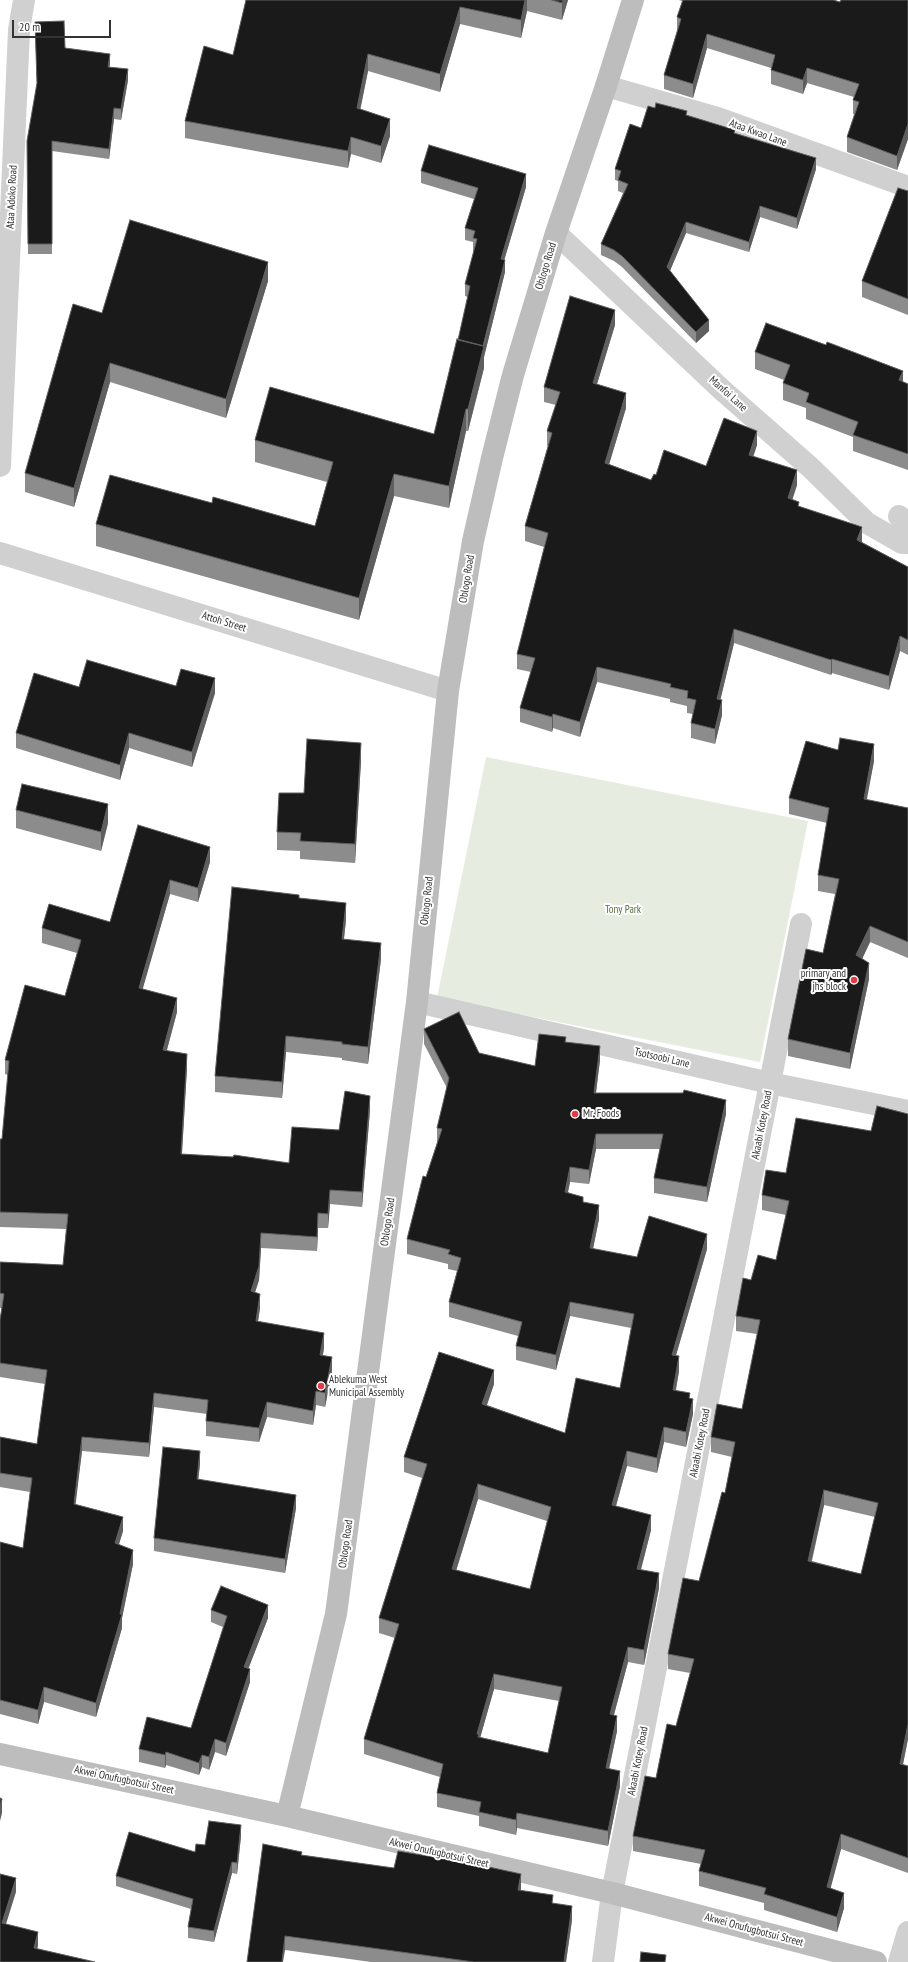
<!DOCTYPE html>
<style>
body{margin:0}
#map{position:relative;width:908px;height:1962px;overflow:hidden;background:#fff;font-family:"PT Sans Narrow",sans-serif}
canvas{display:block}
.scale{position:absolute;left:12px;top:20px;width:99px;height:18px;box-sizing:border-box;border:2px solid #333;border-top:0;padding-left:5px;font-size:12px;line-height:14px;white-space:nowrap;color:#333;-webkit-text-stroke:3px #fff;paint-order:stroke}
</style>
<div id="map">
<canvas width="908" height="1962"></canvas>
<div class="scale">20 m</div>
</div>
<script>
const ctx = document.querySelector('canvas').getContext('2d');
ctx.lineJoin = 'round';
function paint(path, color) { ctx.fillStyle = color; ctx.fill(path, 'evenodd'); }
const shape = rows => new Path2D(rows.map(r => 'M' + r).join(''));
function strokePath(path, color, width, dash) { ctx.strokeStyle = color; ctx.lineWidth = width; ctx.lineCap = dash ? 'butt' : 'round'; ctx.setLineDash(dash || []); ctx.stroke(path); }
function label(font, color, halo, rows, align = 'center') {
  ctx.font = font + ' "PT Sans Narrow",sans-serif'; ctx.lineWidth = 4; ctx.setLineDash([]); ctx.textBaseline = 'middle'; ctx.strokeStyle = halo; ctx.fillStyle = color; for (const [text, x, y, turn = 0] of rows) {
    ctx.save(); ctx.translate(x, y); ctx.rotate((+turn || 0) * Math.PI / 180); ctx.textAlign = isNaN(turn) ? turn : align; if (halo) ctx.strokeText(text, 0, 0); ctx.fillText(text, 0, 0); ctx.restore();
  }
}
paint(shape([
 [486,757,808,821,760,1062,437,998]
]), '#e6ecdf');
strokePath(shape([
 [606,86,718,118,908,187],
 [556,233,721,389,811,468,867,523,902,543,908,543],
 [0,466,19,30,24,0],
 [899,516,908,524],
 [0,553,448,691],
 [417,1002,770,1083,908,1111],
 [603,1962,612,1893,801,924],
 [899,1962,908,1932]
]), '#d0d0d0', 22);
strokePath(shape([
 [0,1754,287,1816,612,1893,876,1962],
 [287,1816,336,1614,417,1002,448,691,473,541,492,458,513,375,556,233,606,86,633,0]
]), '#bdbdbd', 22);
paint(shape([
 [246,0,568,0,562,20,527,11,521,38,460,24,440,92,368,71,360,109,390,136,381,163,351,154,348,168,185,138,185,121,233,55],
 [679,0,833,0,840,2,908,0,908,139,897,170,847,152,847,137,854,114,853,114,853,100,854,97,807,83,803,94,771,84,771,68,707,48,693,98,664,89,664,75,677,31,677,17,682,1],
 [35,22,65,48,110,64,109,67,128,80,121,120,114,119,109,159,52,151,52,254,28,254,27,141,37,84],
 [655,108,687,115,735,134,816,169,797,229,760,217,749,252,686,233,670,270,709,331,696,343,622,267,614,261,601,255,601,244,623,193,618,191,618,181,615,180,615,169,641,128],
 [421,171,526,187,504,260,505,272,484,357,484,368,468,431,466,431,449,508,394,496,359,620,96,546,96,524,212,503,315,526,327,482,255,462,255,440,434,434,458,340,468,297,465,296,465,284,474,251,473,251,473,242,465,240,465,228,474,199,421,183],
 [908,191,908,315,862,297,862,281],
 [268,281,226,418,110,382,74,507,25,492,25,473,102,313],
 [615,325,597,384,626,408,609,464,651,480,656,475,706,466,757,445,753,456,797,485,792,500,799,506,862,542,908,567,908,655,900,651,889,690,832,673,831,675,734,643,720,700,722,715,715,744,691,738,691,723,693,714,687,713,687,706,670,702,670,699,597,682,580,737,553,728,552,732,520,722,520,708,531,672,517,669,517,654,544,547,525,541,525,526,548,446,547,446,547,431,556,405,544,402,544,387],
 [755,352,903,382,908,384,908,470,853,451,853,437,806,419,806,408,783,400,783,383,784,380,755,369],
 [176,686,215,693,192,767,129,748,120,780,16,748,16,733,79,687],
 [361,761,355,863,300,859,300,851,277,850,277,832,304,793],
 [874,761,866,800,908,808,908,958,870,942,862,959,869,979,850,1069,788,1056,788,1039,823,953,835,894,818,891,818,875,827,823,789,814,789,798],
 [16,810,108,823,101,851,16,828],
 [138,825,210,862,198,902,170,894,142,989,177,1012,167,1050,187,1068,182,1154,289,1163,370,1110,362,1207,330,1204,328,1228,318,1228,317,1251,261,1248,259,1280,255,1292,260,1308,258,1321,324,1348,323,1355,332,1372,325,1407,316,1405,313,1425,267,1417,259,1442,206,1436,206,1421,207,1414,154,1407,149,1457,82,1451,75,1504,123,1531,119,1544,133,1564,122,1618,122,1628,96,1717,44,1702,38,1724,0,1714,0,1542,23,1548,30,1492,0,1487,0,1437,37,1444,45,1384,0,1377,0,1320,2,1308,0,1308,0,1262,63,1265,66,1229,0,1227,0,1139,2,1139,8,1075,5,1074,5,1060,65,996,77,953,42,943,42,928,110,922],
 [299,898,346,920,344,939,381,959,368,1064,342,1060,342,1058,286,1052,282,1098,215,1092,215,1076],
 [424,1029,479,1053,535,1066,566,1042,600,1060,596,1093,726,1114,707,1202,654,1193,654,1178,660,1149,596,1149,589,1184,570,1182,568,1192,583,1202,599,1219,593,1249,637,1257,707,1249,676,1355,679,1371,676,1390,690,1398,693,1414,686,1447,664,1442,657,1473,627,1466,616,1506,651,1530,641,1570,659,1588,644,1665,628,1662,614,1715,617,1731,609,1769,620,1786,608,1846,517,1828,516,1835,479,1826,479,1816,437,1807,437,1793,440,1777,364,1754,364,1739,395,1638,379,1633,379,1618,422,1478,404,1472,404,1457,494,1384,487,1405,565,1433,620,1388,631,1328,570,1316,556,1370,516,1360,516,1346,518,1336,449,1317,449,1302,457,1271,448,1269,448,1264,407,1254,407,1239,426,1177,437,1143,437,1128,447,1088,424,1044],
 [478,1499,547,1521,530,1589,456,1571],
 [494,1689,559,1701,548,1753,480,1737],
 [908,1114,908,1739,903,1764,908,1766,908,1873,841,1849,830,1888,844,1908,837,1932,764,1910,764,1903,699,1886,699,1871,701,1864,633,1851,633,1836,656,1778,676,1726,690,1673,668,1669,668,1654,699,1581,725,1493,732,1457,711,1452,711,1437,742,1409,757,1334,736,1331,736,1316,751,1280,776,1260,786,1215,762,1210,762,1195,786,1173,871,1131],
 [824,1505,875,1517,861,1574,812,1561],
 [200,1464,198,1479,296,1508,285,1573,154,1551,154,1538],
 [211,1610,268,1618,248,1669,250,1682,226,1756,215,1752,209,1770,202,1767,199,1775,166,1765,165,1768,139,1762,139,1749,191,1728,223,1627,211,1622],
 [241,1836,237,1874,232,1873,214,1942,188,1938,188,1927,191,1909,116,1886,116,1876,195,1852,205,1845],
 [302,1855,521,1888,521,1891,553,1904,572,1920,566,1962,371,1962,285,1950,247,1962]
]), '#8c8c8c');
paint(shape([
 [525,0,527,0,527,11,521,38,521,20],
 [563,0,568,0,562,20,562,3],
 [460,7,460,24,440,92,440,74],
 [707,34,707,48,693,98,693,84],
 [110,54,110,64,108,77,108,67],
 [368,54,368,71,357,126,357,108],
 [807,68,807,83,803,94,803,80],
 [128,69,128,80,121,120,121,109],
 [114,108,114,119,109,159,109,149],
 [390,119,390,136,381,163,381,146],
 [908,124,908,139,897,170,897,156],
 [351,137,351,154,348,168,348,151],
 [816,158,816,169,797,229,797,218],
 [526,174,526,187,501,271,501,259],
 [760,206,760,217,749,252,749,242],
 [686,222,686,233,667,278,667,267],
 [505,260,505,272,484,357,484,368,468,431,468,409],
 [268,262,268,281,226,418,226,399],
 [615,310,615,325,593,397,593,383],
 [709,320,709,331,696,343,696,332],
 [110,363,110,382,74,507,74,488],
 [903,371,903,387,899,380],
 [626,393,626,408,605,478,605,463],
 [466,409,466,431,449,508,449,486],
 [757,431,757,445,749,470,749,455],
 [797,470,797,485,788,513,788,498],
 [394,474,394,496,359,620,359,598],
 [862,527,862,542,857,555,857,540],
 [734,629,734,643,717,714,717,699],
 [900,636,900,651,889,690,889,676],
 [832,659,832,673,831,675,831,660],
 [597,667,597,682,580,737,580,722],
 [215,678,215,693,192,767,192,752],
 [722,700,722,715,715,744,715,729],
 [553,714,553,728,552,732,552,717],
 [129,733,129,748,120,780,120,765],
 [361,743,361,761,355,863,355,844],
 [874,744,874,761,864,815,864,799],
 [108,804,108,823,101,851,101,832],
 [210,847,210,862,198,902,198,888],
 [170,880,170,894,139,1002,139,988],
 [346,903,346,920,342,955,342,939],
 [870,926,870,942,856,972,856,955],
 [381,943,381,959,368,1064,368,1047],
 [869,963,869,979,850,1069,850,1053],
 [177,998,177,1012,163,1064,163,1050],
 [286,1036,286,1052,282,1098,282,1082],
 [600,1046,600,1060,594,1108,594,1093],
 [187,1054,187,1068,181,1168,181,1154],
 [370,1096,370,1110,362,1207,362,1192],
 [726,1100,726,1114,707,1202,707,1187],
 [596,1134,596,1149,589,1184,589,1170],
 [570,1167,570,1182,565,1206,565,1192],
 [330,1190,330,1204,328,1228,328,1214],
 [599,1205,599,1219,590,1263,590,1248],
 [318,1213,318,1228,317,1251,317,1237],
 [261,1233,261,1248,259,1280,251,1305,251,1291],
 [707,1234,707,1249,672,1369,672,1355],
 [260,1294,260,1308,256,1335,256,1321],
 [570,1302,570,1316,556,1370,556,1355],
 [324,1333,324,1348,320,1369,320,1355],
 [679,1356,679,1371,673,1405,673,1390],
 [332,1357,332,1372,325,1407,325,1393],
 [494,1370,494,1384,482,1419,482,1404],
 [316,1391,316,1405,313,1425,313,1411],
 [154,1393,154,1407,149,1457,149,1443],
 [693,1399,693,1414,686,1447,686,1432],
 [267,1402,267,1417,259,1442,259,1428],
 [664,1427,664,1442,657,1473,657,1458],
 [82,1437,82,1451,74,1518,74,1504],
 [200,1451,200,1464,197,1492,197,1479],
 [627,1451,627,1466,612,1520,612,1505],
 [478,1484,478,1499,452,1584,452,1569],
 [824,1490,824,1505,808,1576,808,1561],
 [296,1495,296,1508,285,1573,285,1559],
 [651,1515,651,1530,637,1584,637,1569],
 [123,1517,123,1531,115,1557,115,1543],
 [133,1550,133,1564,122,1618,122,1628,96,1717,96,1703,120,1614],
 [659,1573,659,1588,644,1665,644,1650],
 [268,1605,268,1618,244,1680,244,1667],
 [628,1647,628,1662,610,1729,610,1714],
 [250,1669,250,1682,226,1756,226,1743],
 [494,1674,494,1689,479,1742,477,1734],
 [44,1687,44,1702,38,1724,38,1710],
 [617,1716,617,1731,606,1783,606,1768],
 [908,1724,908,1739,900,1779,900,1764],
 [215,1739,215,1752,209,1770,209,1757],
 [166,1752,166,1765,165,1768,165,1755],
 [202,1755,202,1767,199,1775,199,1763],
 [620,1771,620,1786,608,1846,608,1831],
 [2,1799,2,1813,0,1821,0,1807],
 [517,1813,517,1828,516,1835,516,1820],
 [241,1825,241,1836,237,1874,237,1863],
 [841,1834,841,1849,827,1902,827,1887],
 [232,1862,232,1873,214,1942,214,1931],
 [521,1874,521,1888,518,1904,518,1890],
 [16,1878,16,1892,2,1937,2,1923],
 [844,1893,844,1908,837,1932,837,1917],
 [572,1906,572,1920,566,1962,564,1962],
 [38,1932,38,1946,34,1962,34,1948],
 [285,1936,285,1950,283,1962,282,1962]
]), '#5f5f5f');
const building = shape([
 [246,0,525,0,521,20,460,7,440,74,368,54,357,108,390,119,381,146,351,137,348,151,185,121,204,46,233,55,246,0],
 [552,0,563,0,562,3,552,0],
 [683,0,833,0,840,2,841,0,908,0,908,124,897,156,847,137,859,102,853,100,859,84,807,68,803,80,771,70,775,55,707,34,693,84,664,75,681,19,677,17,683,0],
 [64,21,65,48,110,54,108,67,128,69,121,109,114,108,109,149,52,141,52,244,28,244,27,141,37,83,35,22,64,21],
 [656,103,687,111,686,115,735,130,734,133,816,158,797,218,760,206,749,242,686,222,667,267,709,320,696,332,622,256,614,250,601,244,628,184,618,180,621,171,615,169,630,124,641,128,648,106,655,108,656,103],
 [429,145,526,174,501,259,505,260,483,346,458,340,470,286,465,284,477,239,473,238,475,231,465,228,478,188,421,171,429,145],
 [898,188,908,191,908,299,862,281,898,188],
 [130,220,268,262,226,399,110,363,74,488,25,473,73,304,102,313,130,220],
 [570,296,615,310,593,383,626,393,605,463,651,480,654,474,656,475,664,450,706,466,724,418,757,431,749,455,797,470,788,498,799,502,798,506,862,527,857,540,908,567,908,640,900,636,889,676,832,659,831,660,734,629,717,699,722,700,715,729,691,723,696,700,687,698,688,691,670,687,671,684,597,667,580,722,553,714,552,717,520,708,535,658,517,654,548,533,525,526,552,433,547,431,560,392,544,387,570,296],
 [766,323,826,345,827,342,903,371,899,380,908,384,908,454,853,435,858,422,806,402,809,393,783,383,790,365,755,352,766,323],
 [457,339,484,346,468,409,466,409,449,486,394,474,359,598,96,524,110,475,212,503,213,497,315,526,333,462,255,440,270,387,434,434,457,339],
 [87,660,176,686,181,669,215,678,192,752,129,733,120,765,16,733,34,673,79,687,87,660],
 [840,738,874,744,864,799,908,808,908,942,870,926,856,955,869,963,850,1053,788,1039,806,949,823,953,839,879,818,875,829,808,789,798,806,741,838,750,840,738],
 [307,739,361,743,355,844,300,841,301,833,277,832,279,793,304,793,307,739],
 [22,784,108,804,101,832,16,810,22,784],
 [138,825,210,847,198,888,170,880,139,988,177,998,163,1050,187,1054,181,1154,233,1157,234,1155,289,1163,292,1127,339,1130,345,1091,370,1096,362,1192,330,1190,328,1214,318,1213,317,1237,261,1233,259,1266,251,1291,260,1294,256,1321,324,1333,320,1355,332,1357,325,1393,316,1391,313,1411,267,1402,259,1428,206,1421,208,1400,154,1393,149,1443,82,1437,74,1504,123,1517,115,1543,133,1550,120,1614,122,1614,96,1703,44,1687,38,1710,0,1700,0,1542,23,1548,32,1478,0,1473,0,1437,37,1444,47,1370,0,1363,0,1320,4,1294,0,1293,0,1262,63,1265,68,1214,0,1212,0,1139,2,1139,9,1061,5,1060,25,985,65,996,81,940,42,928,49,904,110,922,138,825],
 [232,887,299,895,299,898,346,903,342,939,381,943,368,1047,342,1044,342,1042,286,1036,282,1082,215,1076,232,887],
 [459,1012,479,1053,535,1066,539,1034,566,1037,565,1042,600,1046,594,1093,683,1093,684,1090,726,1100,707,1187,654,1178,663,1134,596,1134,589,1170,570,1167,565,1192,583,1197,583,1202,599,1205,590,1248,637,1257,649,1216,707,1234,672,1355,679,1356,673,1390,690,1393,689,1398,693,1399,686,1432,664,1427,657,1458,627,1451,612,1505,651,1515,637,1569,659,1573,644,1650,628,1647,610,1714,617,1716,606,1768,620,1771,608,1831,517,1813,516,1820,479,1812,481,1802,437,1793,443,1764,364,1739,399,1624,379,1618,427,1464,404,1457,439,1352,494,1370,482,1404,565,1433,576,1378,620,1388,634,1314,570,1302,556,1355,516,1346,522,1322,449,1302,461,1258,448,1254,450,1250,407,1239,423,1176,426,1177,442,1129,437,1128,449,1078,424,1029,459,1012],
 [478,1484,551,1507,530,1589,452,1569,478,1484],
 [494,1674,562,1687,548,1753,478,1737,479,1734,477,1734,494,1674],
 [877,1106,908,1114,908,1724,900,1764,908,1766,908,1858,841,1834,827,1887,844,1893,837,1917,764,1894,766,1888,699,1871,705,1850,633,1836,645,1776,656,1778,667,1724,676,1726,694,1659,668,1654,683,1578,699,1581,722,1492,725,1493,735,1442,711,1437,717,1404,742,1409,760,1320,736,1316,743,1278,751,1280,758,1255,776,1260,789,1201,762,1195,766,1170,786,1173,796,1118,871,1131,877,1106],
 [824,1490,878,1503,861,1574,808,1561,824,1490],
 [163,1447,200,1451,197,1479,296,1495,285,1559,154,1538,163,1447],
 [221,1586,268,1605,244,1667,250,1669,226,1743,215,1739,209,1757,202,1755,199,1763,166,1752,165,1755,139,1749,147,1717,191,1728,227,1616,211,1610,221,1586],
 [0,1798,2,1799,0,1807,0,1798],
 [209,1821,241,1825,237,1863,232,1862,214,1931,188,1927,193,1899,116,1876,129,1832,195,1852,196,1844,205,1845,209,1821],
 [263,1844,302,1852,301,1855,394,1868,398,1851,475,1864,521,1874,518,1890,553,1895,552,1903,572,1906,564,1962,474,1962,285,1936,282,1962,247,1962,263,1844],
 [0,1874,16,1878,2,1923,38,1932,34,1948,95,1962,0,1962,0,1874],
 [641,1952,666,1955,665,1962,640,1962,641,1952]
]);
paint(building, '#1a1a1a');
strokePath(building, '#5f5f5f', 1);
for (const [x, y, r, color] of [
 [854,980,4,"#e63946"],
 [575,1114,4,"#e63946"],
 [321,1386,4,"#e63946"]
]) { const dot = new Path2D(); dot.arc(x, y, r, 0, 2 * Math.PI); ctx.fillStyle = color; ctx.fill(dot); strokePath(dot, '#fff', 1.5); }
label('11px', '#333', '#fff', [
 ["Ataa Kwao Lane",758,133,20],
 ["Ataa Adoko Road",12,197,-87],
 ["Oblogo Road",546,266,-73],
 ["Manfoi Lane",728,394,42],
 ["Oblogo Road",467,579,-81],
 ["Attoh Street",224,622,17],
 ["Oblogo Road",427,901,-84],
 ["Tsotsoobi Lane",662,1058,13],
 ["Akaabi Kotey Road",762,1125,-79],
 ["Oblogo Road",388,1222,-82],
 ["Akaabi Kotey Road",700,1443,-79],
 ["Oblogo Road",346,1544,-82],
 ["Akaabi Kotey Road",638,1761,-79],
 ["Akwei Onufugbotsui Street",124,1780,12],
 ["Akwei Onufugbotsui Street",439,1853,13],
 ["Akwei Onufugbotsui Street",754,1930,15]
]);
label('11px', '#56703f', '#fff', [
 ["Tony Park",623,910]
]);
label('11px', '#333', '#fff', [
 ["primary and",846,974,"right"],
 ["jhs block",846,987,"right"],
 ["Mr. Foods",583,1114],
 ["Ablekuma West",329,1380],
 ["Municipal Assembly",329,1393]
], 'left');
</script>
